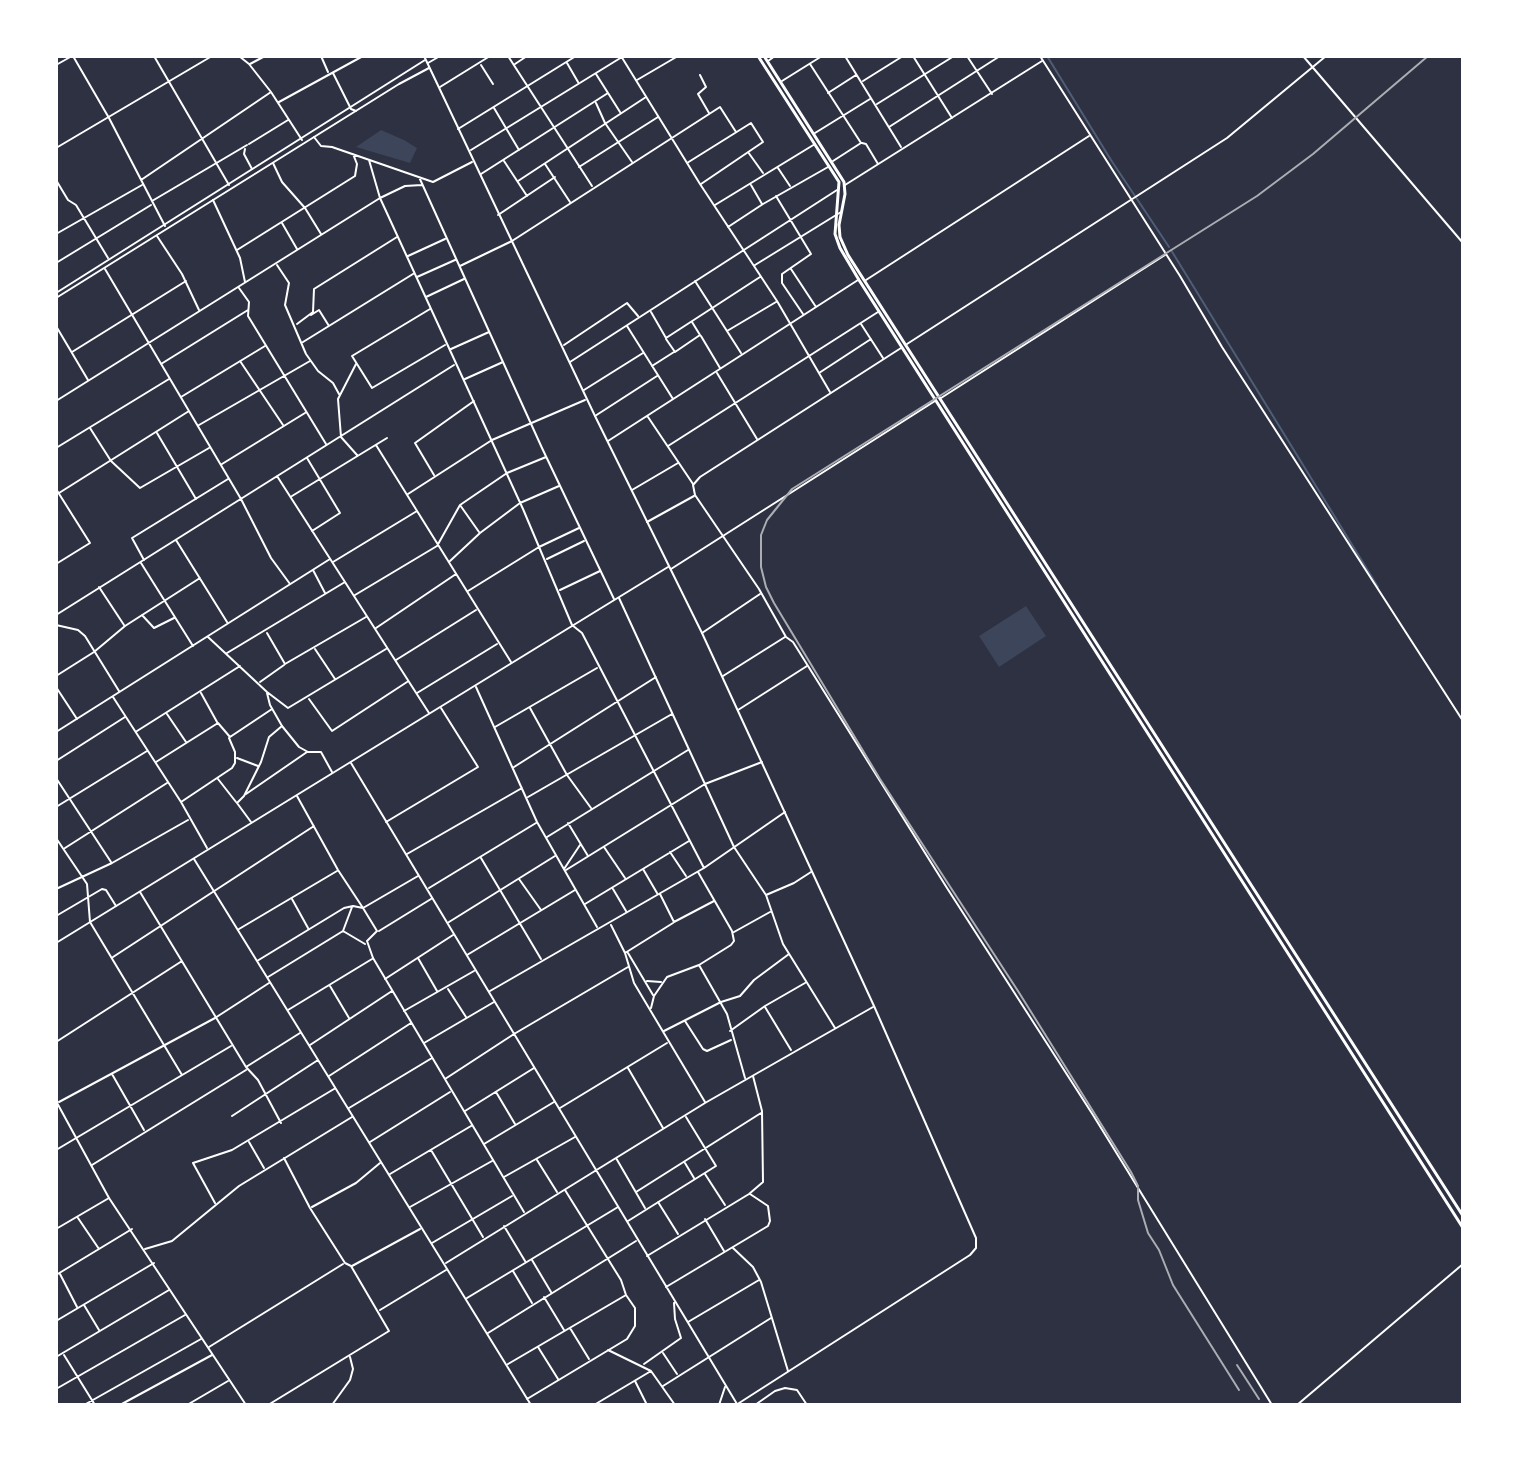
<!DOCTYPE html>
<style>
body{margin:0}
#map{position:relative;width:1519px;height:1461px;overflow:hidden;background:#2d3142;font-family:Literata,serif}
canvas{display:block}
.frame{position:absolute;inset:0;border:58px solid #fff;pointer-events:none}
</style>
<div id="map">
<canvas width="1519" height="1461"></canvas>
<div class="frame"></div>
</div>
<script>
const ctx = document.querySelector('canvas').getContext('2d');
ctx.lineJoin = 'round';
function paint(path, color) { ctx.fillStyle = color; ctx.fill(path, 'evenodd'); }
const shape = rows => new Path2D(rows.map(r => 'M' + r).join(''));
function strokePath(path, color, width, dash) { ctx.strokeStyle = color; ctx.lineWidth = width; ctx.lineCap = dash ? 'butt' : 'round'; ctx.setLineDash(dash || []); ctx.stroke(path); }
paint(shape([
 [381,130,404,140,417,148,410,163,356,147],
 [1026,606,1046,636,999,667,979,636]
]), '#3c4559');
strokePath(shape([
 [1047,56,1111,160,1169,247],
 [1171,250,1378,587]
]), '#4f5d75', 2);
strokePath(shape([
 [73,56,109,118,165,226],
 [154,56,229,185],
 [239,56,249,64,271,92,302,140],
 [321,56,328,72],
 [508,56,592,186],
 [621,56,700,184,777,301,830,392],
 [845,56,901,147],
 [913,56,952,118],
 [967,56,992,94],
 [1303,56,1463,243],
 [768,61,775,56],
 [428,63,440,56],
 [567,63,578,82],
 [250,64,265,56],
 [515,64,527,56],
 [810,64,861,143,833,161],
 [56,65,72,56],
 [481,65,493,84],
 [333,73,351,109,356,111],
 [596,74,620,112],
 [700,75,706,87,698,94,709,113],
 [637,80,678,56],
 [782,81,822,56],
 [863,81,903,56],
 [440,87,490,56],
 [828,93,856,75],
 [279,102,363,56],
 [596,103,605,123,632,162],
 [877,104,954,56],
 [494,108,519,150],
 [889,127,1000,56],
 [458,129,576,56],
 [815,133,870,99],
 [314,137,321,146,332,147,433,182,472,162],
 [862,143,866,144,878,164],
 [249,144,288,120],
 [56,148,212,56],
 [245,149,244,154,252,169],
 [471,150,622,57],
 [748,152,763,173],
 [369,160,380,198,523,509,572,625,582,633,704,868],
 [504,161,527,196],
 [273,163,282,182,305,208,321,234],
 [687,163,751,123,763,142,701,184],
 [545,164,570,202],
 [579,167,658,117],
 [778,168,790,186],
 [481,174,608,93],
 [419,177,542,448,614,599],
 [56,180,68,200,76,205,108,258],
 [141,180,271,92],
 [518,181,646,97],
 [751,185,762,204],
 [845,185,1042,61],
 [776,196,811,254,782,274,782,283,803,314],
 [213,200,240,258,245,282],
 [152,201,247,145],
 [715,205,815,144],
 [498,215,555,177],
 [282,223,297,249],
 [728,227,763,204,828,167],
 [56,234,142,185],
 [157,236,182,274,199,310],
 [237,250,355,176,357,164,353,154],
 [408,256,445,239],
 [56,263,151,205],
 [277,265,289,283,285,305,306,354,318,371,333,383,339,394],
 [755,265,841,212],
 [460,266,512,241,720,107,736,132],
 [105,269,241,499,271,558,290,584],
 [791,269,816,307],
 [417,277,455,260],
 [866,280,1089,136],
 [695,281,741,353],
 [239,288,249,302,248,316,326,444],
 [426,297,464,279],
 [430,309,352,356,372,388,445,345],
 [651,312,666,338,760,277],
 [311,315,319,310,329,326],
 [297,324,313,312,314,289,397,237],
 [861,324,883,358],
 [56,326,88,380],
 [627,326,673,399],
 [727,331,776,302],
 [701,336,720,368],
 [666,339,675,352,700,335,692,322],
 [303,342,413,274],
 [564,345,627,303,638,316],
 [451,349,489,332],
 [72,352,186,281],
 [240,361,283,425],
 [570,362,837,190],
 [161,364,248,310],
 [356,364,338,399,341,437,357,455],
 [652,366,674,352],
 [717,373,757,439],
 [819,373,871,339],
 [465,379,503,362],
 [584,390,643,353],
 [181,397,265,346],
 [56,401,380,198,405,186,422,185],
 [595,416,657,376],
 [648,417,693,484],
 [199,425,310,361],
 [90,428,111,461,140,488,209,448],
 [157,433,196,499],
 [608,441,858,280],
 [376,445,511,662],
 [668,446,878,312],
 [56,448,169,379],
 [307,458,340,513,312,531],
 [222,464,305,413],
 [434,475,415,443,474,401],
 [277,476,429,713],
 [56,489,90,543,56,564],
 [632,490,678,463],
 [59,493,189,411],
 [408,494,492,440,585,400],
 [292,496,387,438],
 [460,505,479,532],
 [647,522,694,496],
 [176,540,227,622],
 [547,559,584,541],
 [144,560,132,538,228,479],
 [450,561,480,533,520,503,559,486],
 [333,562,417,511],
 [141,563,193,646],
 [313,570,325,593],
 [99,587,124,625],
 [560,590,600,571],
 [468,591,539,547,579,528],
 [355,595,437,546,460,505,507,473,546,457],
 [619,598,734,847,766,895],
 [56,615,454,365],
 [142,615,154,628,174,618],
 [56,625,78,630,85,636,119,691],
 [376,628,456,574],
 [267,633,285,664,366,617],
 [702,633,760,594],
 [208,637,267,692,288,708,386,649],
 [315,649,335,679],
 [227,653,345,582],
 [396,660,476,610],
 [56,676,94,652,125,626,200,578],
 [723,676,785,637],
 [260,682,284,665],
 [56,687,77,719],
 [476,687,537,822,597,927],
 [201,693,217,722],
 [267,693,270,705,282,726,299,747,308,752,321,752,332,772],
 [417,693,497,644],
 [113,697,181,802,207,848],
 [309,699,332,731,407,682],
 [530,708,567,775,591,808],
 [738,710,807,666],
 [167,714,186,742],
 [495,727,597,668],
 [137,731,240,666],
 [56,732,330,559],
 [237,758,258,766],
 [56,761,125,717],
 [156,762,218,723,230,737,272,709],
 [351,763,737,1404],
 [514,767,656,677],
 [56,778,111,862],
 [218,779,236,802],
 [246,794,307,752],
 [297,796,338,870,363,908,418,876],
 [528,797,672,714],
 [181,802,232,768,235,763,235,752,229,738],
 [56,807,147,751],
 [251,822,237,803,244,796,261,762,269,737,282,726],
 [386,822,478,767,441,708],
 [568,823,588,856],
 [547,837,688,750],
 [56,838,87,884,90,922,182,1075],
 [604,847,625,878],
 [65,848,167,783],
 [670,852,686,876],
 [407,854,522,788],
 [481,858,541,959],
 [194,859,531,1405],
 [564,869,580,845],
 [643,869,657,893],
 [566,870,705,784,762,762],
 [698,872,732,931,734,941,731,945,699,965],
 [811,872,794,883,766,895,783,944,835,1028],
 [519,879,541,910],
 [429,888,536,823],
 [56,889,112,863,188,820],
 [613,889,626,911],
 [140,892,246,1067,258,1080,281,1123],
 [660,894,674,922,714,901],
 [292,899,308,928],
 [585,904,689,841],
 [56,916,102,889,106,890,116,906],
 [449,922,555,856],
 [611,925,625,953,634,983,705,1102],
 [239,929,337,871],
 [343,931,352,907],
 [379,931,431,899],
 [734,932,770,912],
 [625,953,673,923],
 [628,953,653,995],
 [467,955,575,890],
 [113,957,314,826],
 [418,958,437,991],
 [257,961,344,908,353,906,363,908,377,931,367,941,373,958,524,1212],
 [268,977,343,931,365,944],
 [385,979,453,935],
 [647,981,661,982],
 [330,986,349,1018],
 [448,989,466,1017],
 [490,991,704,868,785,812],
 [765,1007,791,1050],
 [651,1008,654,996,667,977,699,965,727,1014,745,1078],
 [288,1010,372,959],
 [404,1011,474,971],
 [685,1021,703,1049,707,1051,731,1040],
 [664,1031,721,1002,740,996,754,980,789,954],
 [730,1031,765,1006,805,983],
 [56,1042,182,961],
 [424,1043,494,1002],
 [310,1045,392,991],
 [246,1067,300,1033],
 [628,1068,663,1128],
 [112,1074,144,1130],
 [329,1076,411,1023],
 [445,1079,514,1034,628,967],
 [496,1092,515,1124],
 [59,1102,215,1018,269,983],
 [349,1108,432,1058],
 [560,1108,667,1043],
 [465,1111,534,1068],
 [232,1116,318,1060],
 [249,1142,264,1168],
 [370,1142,450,1092],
 [484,1144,554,1102],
 [56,1150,231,1046],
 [431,1150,483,1237],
 [616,1158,645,1208],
 [537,1160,557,1192],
 [685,1163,694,1178],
 [92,1165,246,1070],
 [390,1174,471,1126],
 [705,1174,725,1205],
 [504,1177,575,1137],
 [636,1192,761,1113],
 [658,1202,678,1234],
 [215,1203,193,1163,232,1150,334,1089],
 [312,1207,356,1183,380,1163],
 [410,1207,492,1161],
 [78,1218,99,1249],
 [705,1219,724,1251],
 [628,1221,716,1166,686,1117],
 [504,1226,525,1261],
 [56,1229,109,1198],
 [432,1243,512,1196],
 [733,1248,753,1267,761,1282,788,1371],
 [145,1249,172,1241,239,1186,352,1117],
 [647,1256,749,1194,763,1182,762,1111,753,1076],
 [532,1260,551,1292],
 [446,1263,705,1103,873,1007],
 [352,1266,420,1229],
 [513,1271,532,1303],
 [60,1274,77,1307],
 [56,1275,132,1229],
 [666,1287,768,1226,770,1221,768,1206,750,1194],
 [544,1297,564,1330],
 [467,1298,618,1207],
 [84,1305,99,1330],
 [380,1310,446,1270],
 [56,1321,154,1263],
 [688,1322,759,1280],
 [570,1328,589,1359],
 [488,1333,636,1241],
 [209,1347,343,1264],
 [538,1347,558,1379],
 [608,1350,651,1371,675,1405],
 [663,1353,677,1374],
 [64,1355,95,1405],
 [56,1357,169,1290],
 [508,1364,626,1295],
 [644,1364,681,1338,675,1319,674,1303],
 [635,1381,647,1405],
 [663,1386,771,1318],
 [56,1389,185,1315],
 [527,1399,627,1339,635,1326,635,1308,626,1295,621,1280,565,1190],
 [84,1405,201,1339],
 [187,1405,228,1381],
 [268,1405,389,1331,351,1266,345,1263,310,1208,284,1158],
 [332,1405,350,1380,353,1369,350,1357],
 [594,1405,651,1371],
 [719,1405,725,1387],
 [755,1405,775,1391,785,1388,797,1390,807,1405]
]), '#fff', 2);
strokePath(shape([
 [424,56,595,416,702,633,874,1006,976,1238,976,1248,970,1255,736,1405],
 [1040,56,1180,276,1222,347,1463,721],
 [56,293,425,60],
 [56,298,399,84,429,68],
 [907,344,1227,138,1326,56],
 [901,348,700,477,693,485,695,495,759,589,786,637,793,642,947,888,1093,1115,1272,1405],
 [941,398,1165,255],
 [671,569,935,401],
 [56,943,668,567],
 [56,1101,109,1198,246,1405],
 [120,1405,212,1355],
 [1297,1405,1463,1264]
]), '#fff', 2);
strokePath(shape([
 [758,56,839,182,835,234,840,248,859,280,1463,1228],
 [764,56,844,182,845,194,839,225,840,237,848,255,1463,1216]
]), '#fff', 3);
strokePath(shape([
 [1237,1365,1259,1399],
 [1239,1390,1173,1285,1159,1250,1148,1233,1138,1200,1138,1186,1131,1172,1018,991,880,779,774,603,766,587,761,567,761,535,767,520,792,489,1257,196,1313,154,1428,56]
]), '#abadb3', 2);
</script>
